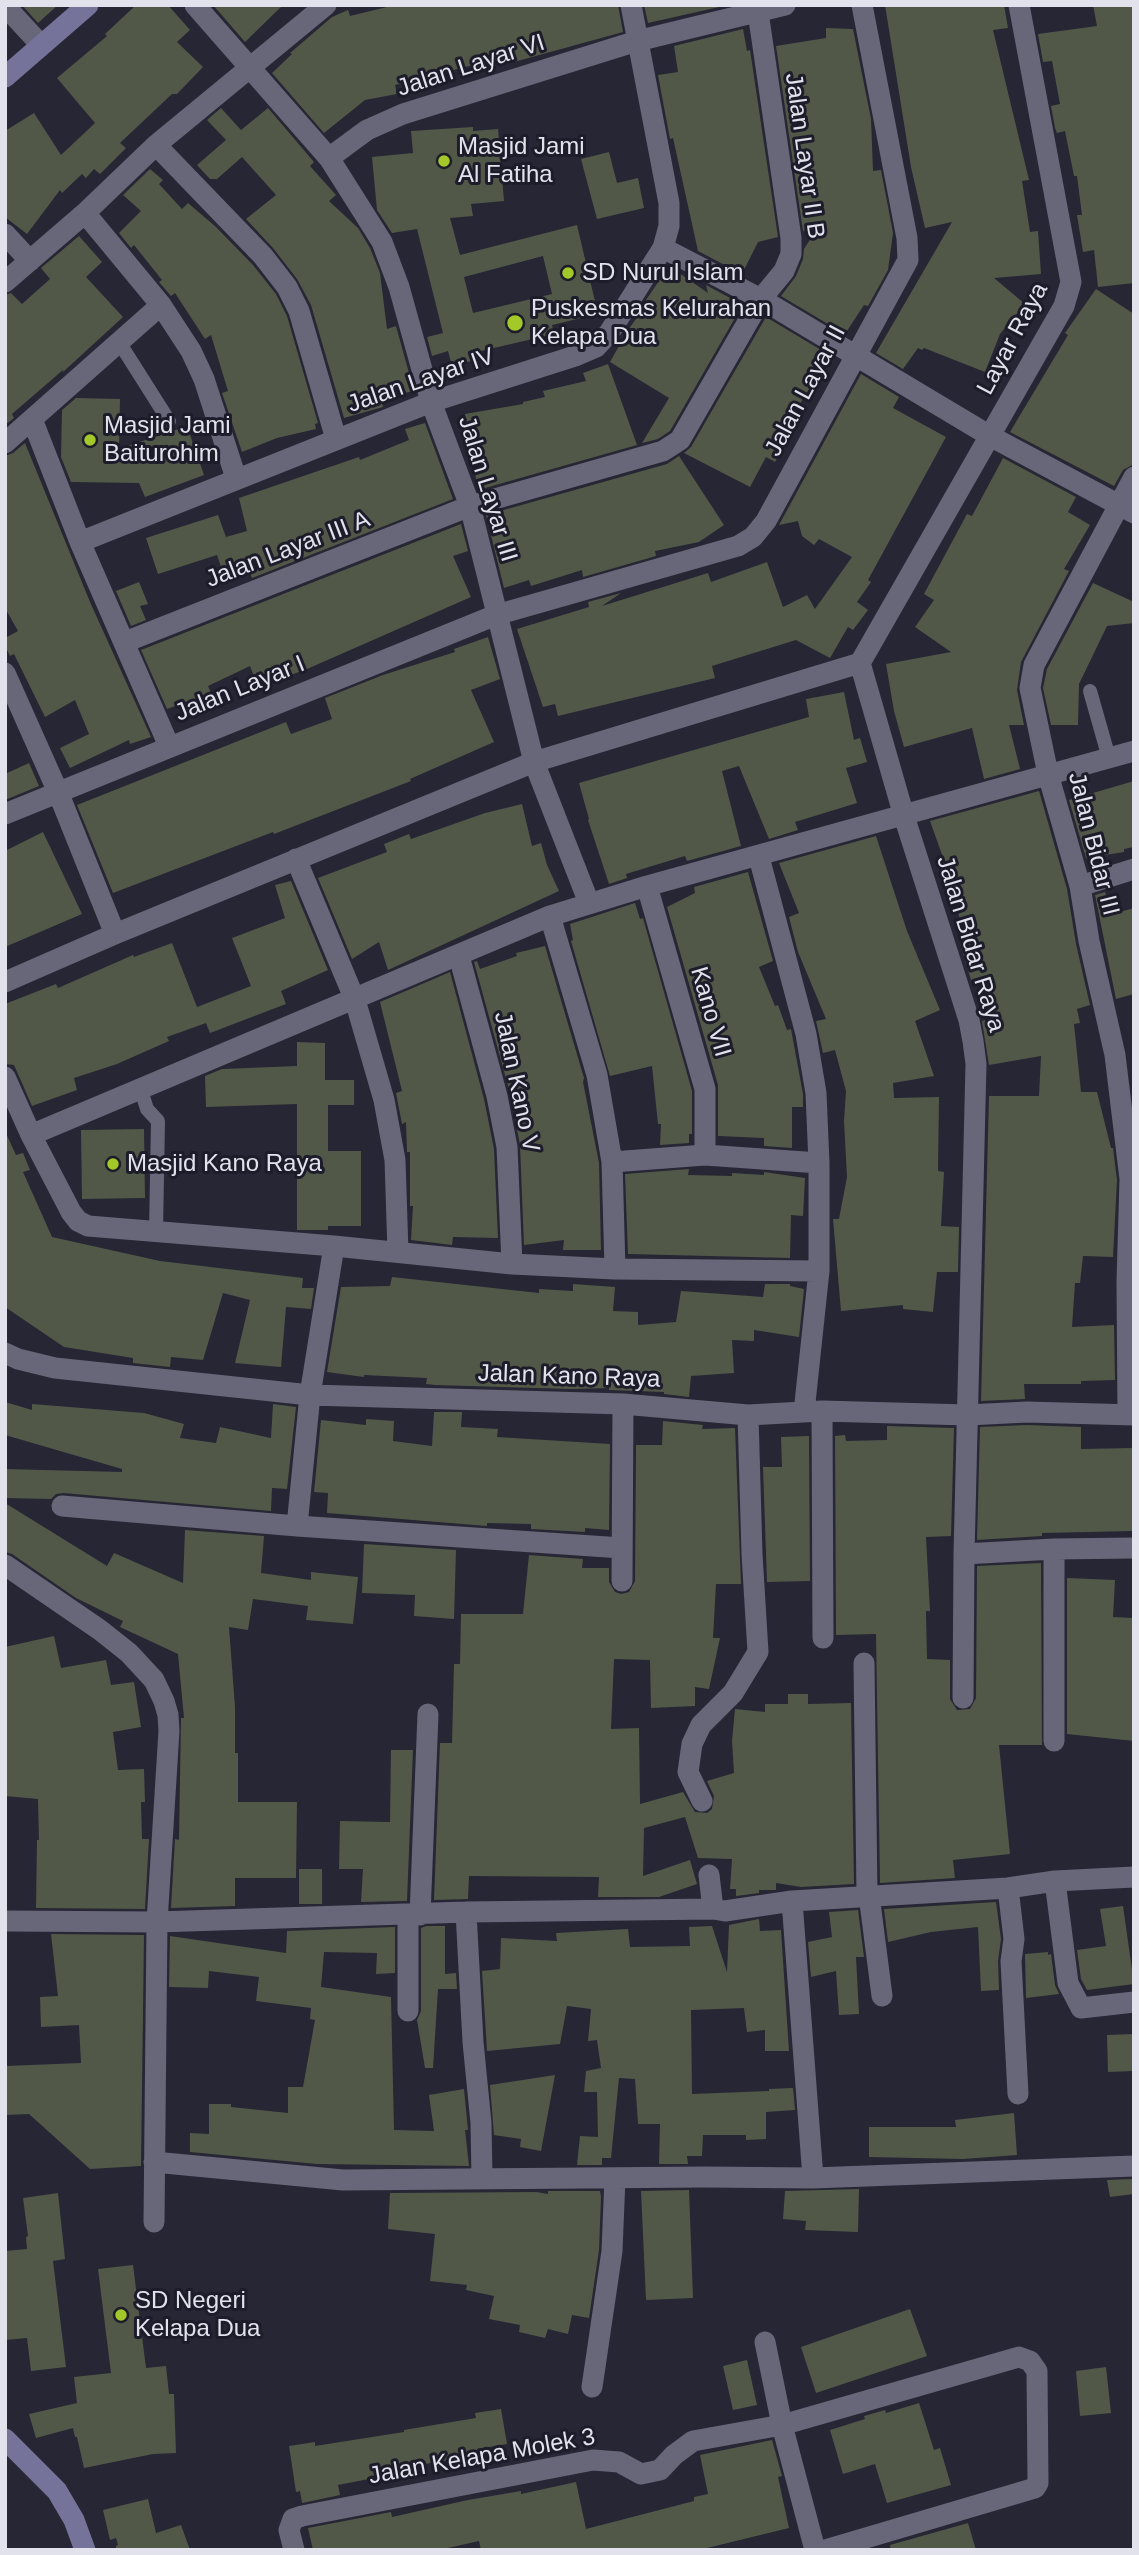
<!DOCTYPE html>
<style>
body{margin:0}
#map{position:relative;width:1139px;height:2555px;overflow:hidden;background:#262635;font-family:Arial,sans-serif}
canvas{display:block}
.frame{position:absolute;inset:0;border:7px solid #e2e2ec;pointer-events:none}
</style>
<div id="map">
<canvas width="1139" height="2555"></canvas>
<div class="frame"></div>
</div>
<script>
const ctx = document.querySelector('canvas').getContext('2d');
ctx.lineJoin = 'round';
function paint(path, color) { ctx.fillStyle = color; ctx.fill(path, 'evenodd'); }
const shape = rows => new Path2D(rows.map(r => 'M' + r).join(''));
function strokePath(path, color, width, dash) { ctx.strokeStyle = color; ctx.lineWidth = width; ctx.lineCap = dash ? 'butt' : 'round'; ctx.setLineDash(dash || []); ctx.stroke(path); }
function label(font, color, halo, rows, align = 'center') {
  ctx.font = font + ' Arial,sans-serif'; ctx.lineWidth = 6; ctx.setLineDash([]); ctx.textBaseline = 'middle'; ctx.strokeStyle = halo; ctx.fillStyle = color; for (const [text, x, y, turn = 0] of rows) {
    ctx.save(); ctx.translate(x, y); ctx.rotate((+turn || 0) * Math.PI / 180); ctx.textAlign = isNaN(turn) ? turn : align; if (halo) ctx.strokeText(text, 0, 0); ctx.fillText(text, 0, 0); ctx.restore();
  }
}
paint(shape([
 [22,5,58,5,38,23],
 [136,5,168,5,190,30,177,42,203,67,177,94,172,94,120,143,126,148,100,174,94,169,86,178,82,174,62,193,60,190,27,234,5,217,5,131,34,113,61,155,95,123,57,78,107,36,105,34],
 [213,5,283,5,245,42],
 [395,5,618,5,623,32,503,65,500,58,395,85,397,94,365,100,324,133,272,73,292,54,290,53,332,17,348,10,350,16],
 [644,5,728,5,648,23],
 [885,5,1004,5,1008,28,993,30,1029,180,1022,181,1030,232,1038,231,1041,274,994,278,1025,304,1000,334,985,372,924,348,922,350,918,348,903,369,876,353,952,222,925,228,911,167],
 [1093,5,1134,5,1134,283,1098,287,1094,250,1083,252,1077,215,1082,215,1077,176,1074,176,1065,131,1057,133,1055,128,1051,106,1060,104,1052,61,1043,62,1038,34,1097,26],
 [826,28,853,29,871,119,873,171,881,170,893,233,888,270,868,306,864,305,847,331,844,329,843,333,781,296,796,276,803,259,804,249,818,227,803,231,776,46,826,38],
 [743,29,747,51,750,50,778,237,758,242,742,274,698,251,673,138,670,139,658,75,678,72,674,46],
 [221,108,241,130,268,108,314,162,310,166,336,195,329,201,358,228,370,248,380,273,387,329,396,326,414,391,381,398,383,407,344,418,311,305,297,279,273,248,246,219,276,195,242,157,217,179,210,179,197,165,226,140,207,120],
 [473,127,473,131,498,129,504,201,471,204,473,216,450,218,460,255,577,225,598,314,552,325,554,334,481,351,483,358,452,366,448,351,432,356,427,337,443,333,417,229,392,233,377,210,372,157,413,153,411,131],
 [543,256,552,294,473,313,464,277],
 [609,152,617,183,638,178,644,208,597,219,581,159],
 [150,169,163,180,159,184,182,209,188,203,216,227,253,265,276,294,287,316,318,423,315,424,316,429,277,438,242,452,222,393,228,391,211,335,205,339,175,293,171,296,159,282,162,280,134,245,131,248,119,233,141,211,123,195],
 [79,236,102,262,86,277,123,317,63,372,63,370,12,414,14,418,5,425,5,295,11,293,22,304,50,279,41,268],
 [669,266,708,293,706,285,730,298,728,303,739,311,670,431,658,439,642,443,669,398,610,362,628,330,648,302,644,303],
 [1096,289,1134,314,1134,464,1123,470,1114,486,1010,432,1068,335,1065,333],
 [766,317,831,356,788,422,794,426,775,462,766,457,750,487,684,453,691,447],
 [608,364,637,445,478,490,465,414,523,404,523,402,545,397,543,391,586,381,583,373],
 [861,374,899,397,893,408,946,437,868,580,871,582,857,602,868,610,853,630,848,627,830,658,796,640,712,666,715,678,558,716,555,704,543,707,517,629,589,607,588,602,621,593,602,606,708,573,711,582,767,562,783,607,807,595,815,609,852,557,819,539,814,545,802,536,798,521,779,525],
 [76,398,120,399,119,449,187,426,204,475,145,497,139,483,71,482,61,457,62,410],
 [425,423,453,499,252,578,246,562,222,570,217,555,158,574,146,538,218,515,226,537,247,531,239,498,359,457,360,460,409,440,405,429],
 [25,443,90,602,151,737,130,744,129,740,70,768,60,748,89,734,75,700,45,717,14,654,10,656,5,646,5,638,18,631,5,608,5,456,13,453],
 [679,456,724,525,699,542,655,551,656,556,583,577,582,570,531,586,529,580,504,588,486,515,667,464],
 [1003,458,1076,497,1068,512,1090,525,1064,569,1069,571,1021,662,1017,690,1024,725,1009,725,1020,769,984,779,972,728,904,747,894,711,886,664,951,652,915,627,934,600,924,594,967,514,972,516],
 [461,524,468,551,453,556,471,597,307,669,258,687,250,666,208,686,211,693,167,709,141,650],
 [139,582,148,604,140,606,146,620,131,626,116,591],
 [1093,583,1134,602,1134,623,1107,626,1079,684,1078,725,1051,725,1043,688,1047,669],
 [488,637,500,679,471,690,494,742,410,779,411,781,274,834,273,832,113,893,77,805,286,722,291,734,332,719,325,698,383,675,455,652,454,649],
 [844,692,854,740,860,738,867,762,846,768,857,803,795,822,798,830,769,839,739,766,722,771,741,846,687,861,685,856,626,874,627,878,609,884,588,820,589,819,579,783,809,717,806,699],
 [29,763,39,786,5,800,5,774],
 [1134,781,1134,847,1124,849,1124,852,1086,858,1069,800],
 [1039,791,1067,889,1076,944,1090,1005,1077,1009,1080,1023,1074,1024,1081,1092,1097,1092,1111,1148,1113,1148,1117,1180,1113,1257,1083,1256,1080,1283,1075,1283,1072,1327,1114,1325,1115,1380,1081,1381,1081,1384,1024,1384,1025,1399,981,1401,989,1096,1039,1096,1041,1056,989,1065,982,1021,988,1020,980,978,971,980,960,944,966,942,945,863,930,821],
 [522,804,532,846,541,843,547,865,559,891,388,970,379,942,352,959,318,878,387,852,384,844,409,834,411,839,485,813],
 [43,832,82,914,5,947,5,851],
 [876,836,907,931,940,1010,915,1021,934,1076,893,1083,894,1098,939,1097,938,1171,944,1172,941,1226,959,1227,958,1272,937,1272,933,1312,903,1309,903,1305,841,1311,833,1219,839,1219,847,1177,844,1121,846,1091,835,1050,823,1053,816,1021,826,1019,798,952,789,917,799,913,779,863],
 [748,872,773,961,759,967,775,1006,778,1005,787,1030,791,1029,803,1094,803,1107,792,1107,792,1148,764,1146,764,1138,718,1136,718,1085,667,907,695,893,694,887],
 [291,881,328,970,281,991,286,1004,210,1033,206,1023,167,1037,169,1041,117,1064,74,1078,77,1090,32,1106,14,1065,5,1064,5,1004,56,984,58,988,133,955,134,957,172,943,197,1007,251,986,232,938,285,918,275,885],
 [1105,892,1113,914,1134,908,1134,994,1116,999,1095,895],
 [635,903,640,919,643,918,692,1091,692,1134,689,1134,689,1143,660,1145,661,1124,658,1124,652,1066,610,1076,571,941,573,940,570,924],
 [545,946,584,1078,583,1082,599,1163,601,1250,563,1250,564,1240,524,1245,520,1145,510,1093,474,962,477,961,480,969,517,956,516,953],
 [450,972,484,1099,494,1149,498,1238,453,1237,452,1245,411,1240,413,1206,410,1206,410,1152,407,1152,406,1122,402,1124,396,1093,402,1091,380,1002],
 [297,1042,325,1043,325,1080,354,1080,354,1105,328,1105,328,1151,361,1151,361,1226,328,1226,328,1230,297,1230,297,1104,206,1107,205,1076,222,1069,297,1066],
 [144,1129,145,1198,82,1199,81,1130],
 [5,1131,16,1155,23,1153,30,1170,23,1172,52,1237,160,1261,303,1278,302,1288,314,1288,311,1309,286,1307,281,1367,235,1363,250,1300,223,1293,203,1360,171,1357,170,1367,133,1363,133,1358,64,1347,5,1307],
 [689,1169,688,1175,732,1176,732,1173,764,1175,764,1172,805,1178,803,1216,791,1215,790,1258,628,1254,625,1174],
 [392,1277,539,1293,539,1289,573,1291,573,1284,615,1287,613,1311,638,1312,638,1325,676,1322,681,1291,763,1297,765,1284,790,1284,790,1286,804,1289,799,1337,754,1330,754,1341,732,1340,734,1373,691,1376,689,1397,664,1394,664,1392,609,1390,609,1388,570,1389,435,1385,426,1384,427,1378,364,1375,364,1377,327,1372,341,1287,390,1286],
 [5,1402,32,1410,32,1404,144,1413,184,1424,180,1438,216,1443,220,1427,271,1438,273,1404,296,1407,287,1489,272,1488,271,1511,63,1493,56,1494,51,1499,5,1498,5,1469,122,1472,122,1469,5,1435],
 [434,1412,462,1412,461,1427,498,1429,497,1437,610,1444,609,1530,585,1528,585,1532,531,1529,531,1524,487,1523,487,1526,327,1513,328,1493,314,1492,321,1420,366,1425,366,1419,394,1421,393,1441,432,1446],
 [663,1421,703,1425,702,1429,735,1428,741,1584,716,1584,713,1638,720,1638,709,1689,695,1687,695,1706,651,1708,650,1660,614,1659,611,1729,639,1728,640,1804,683,1792,695,1812,707,1813,712,1809,714,1796,707,1781,734,1773,732,1741,735,1709,765,1712,765,1704,788,1704,788,1694,808,1694,808,1704,851,1703,854,1884,801,1887,776,1883,776,1890,759,1890,759,1893,736,1896,736,1889,730,1889,732,1859,698,1858,685,1817,644,1828,643,1876,690,1860,697,1884,659,1897,598,1897,599,1877,469,1876,468,1899,434,1900,440,1743,452,1743,454,1664,460,1664,461,1614,523,1614,529,1555,583,1559,582,1568,609,1568,609,1582,615,1592,621,1594,629,1592,635,1581,636,1445,662,1445],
 [1027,1425,1081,1427,1081,1449,1134,1448,1134,1531,1042,1533,1042,1536,977,1540,980,1427],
 [887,1426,954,1428,951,1536,926,1537,930,1611,926,1611,927,1659,950,1660,950,1699,957,1710,970,1709,976,1698,977,1566,1041,1563,1042,1745,999,1745,1010,1854,953,1860,955,1878,880,1883,876,1634,836,1635,835,1436,845,1435,846,1441,887,1440],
 [809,1436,810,1581,767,1582,763,1467,782,1467,781,1437],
 [5,1503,107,1566,114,1553,183,1583,185,1530,264,1536,261,1573,311,1580,311,1572,358,1577,353,1624,306,1620,308,1606,253,1599,248,1630,229,1627,235,1707,235,1753,238,1753,238,1802,297,1802,296,1878,235,1878,235,1906,171,1908,175,1839,179,1840,181,1718,184,1718,178,1654,120,1627,123,1621,76,1598,12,1554,5,1552],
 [364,1544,456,1550,454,1619,414,1616,415,1595,362,1593],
 [1067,1578,1115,1580,1113,1617,1134,1618,1134,1741,1067,1734],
 [54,1636,61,1668,106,1660,111,1685,134,1682,141,1727,113,1732,118,1770,144,1769,145,1802,141,1802,142,1839,149,1839,145,1909,36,1908,37,1840,39,1840,38,1799,5,1796,5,1647],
 [391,1750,413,1750,407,1901,361,1902,363,1869,339,1869,340,1821,390,1822],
 [299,1869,322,1869,322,1904,299,1904],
 [996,1902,1001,1939,998,1961,999,1990,981,1991,978,1927,931,1932,888,1942,884,1909],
 [1123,1906,1134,1984,1087,1990,1081,1979,1077,1950,1106,1946,1100,1909],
 [858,1910,864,1957,856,1957,859,2014,839,2015,836,1971,811,1977,808,1942,832,1937,829,1912],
 [759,1919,760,1931,781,1930,789,2051,765,2051,765,2030,747,2032,744,2008,691,2010,692,2094,769,2091,769,2089,793,2088,795,2110,766,2112,766,2139,746,2140,746,2135,703,2135,702,2156,687,2156,688,2164,659,2164,660,2124,638,2124,635,2079,619,2078,611,2158,602,2158,602,2165,577,2165,580,2136,598,2137,597,2092,584,2092,586,2071,601,2068,597,2040,588,2041,591,2009,567,2006,560,2044,487,2051,482,1971,500,1969,501,1938,557,1941,556,1933,628,1929,630,1947,690,1946,689,1927,712,1926,727,1972,729,1925],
 [426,1926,445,1926,445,1974,456,1973,457,1989,438,1989,433,2068,425,2068,417,2020,421,2011,421,1928],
 [395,1927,395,1973,376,1974,377,1953,324,1952,321,1987,391,1997,394,2130,434,2131,429,2095,464,2089,468,2130,465,2130,469,2166,317,2164,190,2152,190,2133,209,2134,209,2104,231,2104,231,2107,288,2113,288,2087,303,2087,315,2020,310,2019,311,2008,256,2001,259,1977,209,1971,208,1988,169,1987,170,1936,286,1953,287,1931],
 [51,1934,144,1935,141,2166,90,2169,29,2114,5,2115,5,2066,81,2063,79,2025,41,2027,40,1997,58,1996],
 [1048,1952,1048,1955,1051,1954,1055,1985,1059,1994,1026,1998,1025,1954],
 [1134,2034,1134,2071,1108,2072,1107,2035],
 [555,2075,541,2151,520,2147,521,2139,494,2135,490,2085],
 [1014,2113,1017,2155,963,2159,869,2157,869,2127,956,2127,955,2120],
 [1132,2179,1134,2194,1110,2197,1107,2180],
 [859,2189,858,2232,805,2230,806,2221,783,2219,785,2191],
 [689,2190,693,2298,646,2300,641,2191],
 [548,2191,600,2191,601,2197,599,2250,589,2318,572,2315,568,2334,548,2329,545,2338,519,2332,520,2325,489,2319,494,2296,466,2290,467,2285,430,2281,435,2234,388,2229,390,2193,536,2192,548,2194],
 [58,2193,65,2259,53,2261,66,2367,31,2371,27,2338,5,2340,5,2251,27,2249,26,2237,28,2236,23,2198],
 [133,2265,146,2368,166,2366,169,2394,174,2394,176,2453,153,2454,84,2468,77,2437,75,2437,73,2428,36,2438,29,2414,77,2403,74,2377,111,2373,98,2269],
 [910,2309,927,2356,816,2393,801,2347],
 [747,2360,757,2405,733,2410,723,2366],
 [1106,2367,1111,2413,1080,2416,1076,2371],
 [919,2403,934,2450,940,2448,951,2485,887,2503,875,2464,843,2474,830,2430,865,2419,864,2416,885,2410,886,2413],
 [501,2409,507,2444,477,2449,478,2455,378,2472,379,2477,338,2485,340,2495,302,2503,300,2491,296,2492,289,2446,315,2442,315,2446,404,2432,404,2430,476,2418,475,2413],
 [772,2440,782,2476,778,2477,789,2528,699,2550,481,2550,479,2541,439,2550,313,2550,308,2528,391,2512,392,2517,468,2500,521,2491,521,2494,576,2482,586,2529,694,2501,694,2497,708,2494,700,2455],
 [148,2499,156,2533,181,2525,190,2550,116,2550,116,2546,118,2545,116,2538,110,2540,103,2510],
 [968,2523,976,2550,891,2550,890,2545]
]), '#525847');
strokePath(shape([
 [119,342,169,421],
 [1090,691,1109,758],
 [141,1090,147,1109,158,1121,156,1232]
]), '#676779', 14);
strokePath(shape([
 [195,5,329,158,382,242,399,287,431,402,470,506,534,762,589,903],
 [5,6,41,45],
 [156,145,263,256,287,287,299,311,336,439],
 [329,158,367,130,403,114,637,41,785,5],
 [85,213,161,305,191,351,204,379,236,478],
 [5,234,30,261],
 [663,248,761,299,990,436,1134,513],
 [5,282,85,213,156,145,326,5],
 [32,419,80,542,169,746],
 [5,443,161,305],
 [80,542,431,402,575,356,596,347,609,333,663,248,669,226,669,203,631,5],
 [125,642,470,506,663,451,680,440,761,299,784,271,791,254,791,238,758,12],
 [860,663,904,816,969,1020,973,1041,976,1064,964,1554,963,1698],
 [860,663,1064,306,1071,282,1019,5],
 [5,673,58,792,115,934],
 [5,814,496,615,738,546,753,537,766,521,908,260,907,238,862,5],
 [759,857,806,1034,816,1093,819,1163,819,1271,804,1412],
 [296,859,355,1000,384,1100,395,1160,398,1252],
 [647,886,705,1089,705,1155],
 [1080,886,1134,869],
 [550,916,597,1075,612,1162,615,1269],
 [459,956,497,1096,507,1147,512,1264],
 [5,982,115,934,534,762,860,663],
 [5,1077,31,1135,71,1212,78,1221,88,1226,334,1246,512,1264,615,1269,819,1271],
 [31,1135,550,916,647,886,1134,751],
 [612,1162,705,1155,819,1163],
 [5,1353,18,1359,55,1368,310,1395,623,1404,748,1415,822,1411,967,1415,1027,1412,1134,1415],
 [822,1411,823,1638],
 [1128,1415,1127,1281,1130,1179,1115,1055,1089,941,1080,886,1048,774,1030,688,1034,665,1134,477],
 [62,1506,297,1526,622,1548],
 [297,1526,310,1395,334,1246],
 [1054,1549,1054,1741],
 [964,1554,1054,1549,1134,1548],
 [5,1565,100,1630,129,1653,154,1680,164,1701,168,1715,169,1731,157,1922,154,2222],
 [622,1581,623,1404],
 [864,1663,867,1895],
 [702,1801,688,1772,692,1744,701,1725,733,1693,758,1652,752,1554,748,1415],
 [709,1875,713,1909],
 [1055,1881,1068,1983,1081,2008,1134,2002],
 [1008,1888,1014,1939,1011,1961,1018,2094],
 [869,1895,882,1996],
 [792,1901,813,2178],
 [466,1912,473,2042,481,2123,482,2179],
 [420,1915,428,1714],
 [5,1921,157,1922,466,1912,713,1909,725,1911,792,1901,1008,1888,1055,1881,1134,1877],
 [408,2011,408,1916],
 [154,2162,343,2180,705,2177,813,2178,1134,2166],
 [765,2342,782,2425,815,2550],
 [592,2387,612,2251,615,2178],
 [294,2550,289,2530,293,2519,302,2516,593,2460,619,2462,641,2474,660,2470,674,2455,693,2441,782,2425,1019,2357,1030,2361,1037,2371,1038,2483,1035,2488,825,2550]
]), '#676779', 21);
strokePath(shape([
 [5,77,88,5],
 [5,2439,57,2491,74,2520,85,2550]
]), '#75739a', 21);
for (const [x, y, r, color] of [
 [444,161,7,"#a2c929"],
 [568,273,7,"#a2c929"],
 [515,323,9,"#a2c929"],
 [90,440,7,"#a2c929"],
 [113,1164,7,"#a2c929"],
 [121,2315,7,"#a2c929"]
]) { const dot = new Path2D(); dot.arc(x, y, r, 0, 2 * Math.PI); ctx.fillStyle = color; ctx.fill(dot); strokePath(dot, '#1d1c2b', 2.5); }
label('24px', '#e2e2ec', '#1d1c2b', [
 ["Jalan Layar VI",471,66,-18],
 ["Jalan Layar II B",804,156,82],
 ["Layar Raya",1013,339,-62],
 ["Jalan Layar IV",421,381,-19],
 ["Jalan Layar II",806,391,-62],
 ["Jalan Layar III",487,489,73],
 ["Jalan Layar III A",288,550,-21],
 ["Jalan Layar I",240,689,-22],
 ["Jalan Bidar III",1093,844,76],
 ["Jalan Bidar Raya",970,944,73],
 ["Kano VII",710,1012,74],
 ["Jalan Kano V",516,1082,78],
 ["Jalan Kano Raya",569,1377,2],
 ["Jalan Kelapa Molek 3",482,2457,-10]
]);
label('24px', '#e2e2ec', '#1d1c2b', [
 ["Masjid Jami",458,147],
 ["Al Fatiha",458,175],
 ["SD Nurul Islam",582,273],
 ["Puskesmas Kelurahan",531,309],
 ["Kelapa Dua",531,337],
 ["Masjid Jami",104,426],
 ["Baiturohim",104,454],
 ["Masjid Kano Raya",127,1164],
 ["SD Negeri",135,2301],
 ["Kelapa Dua",135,2329]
], 'left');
</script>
